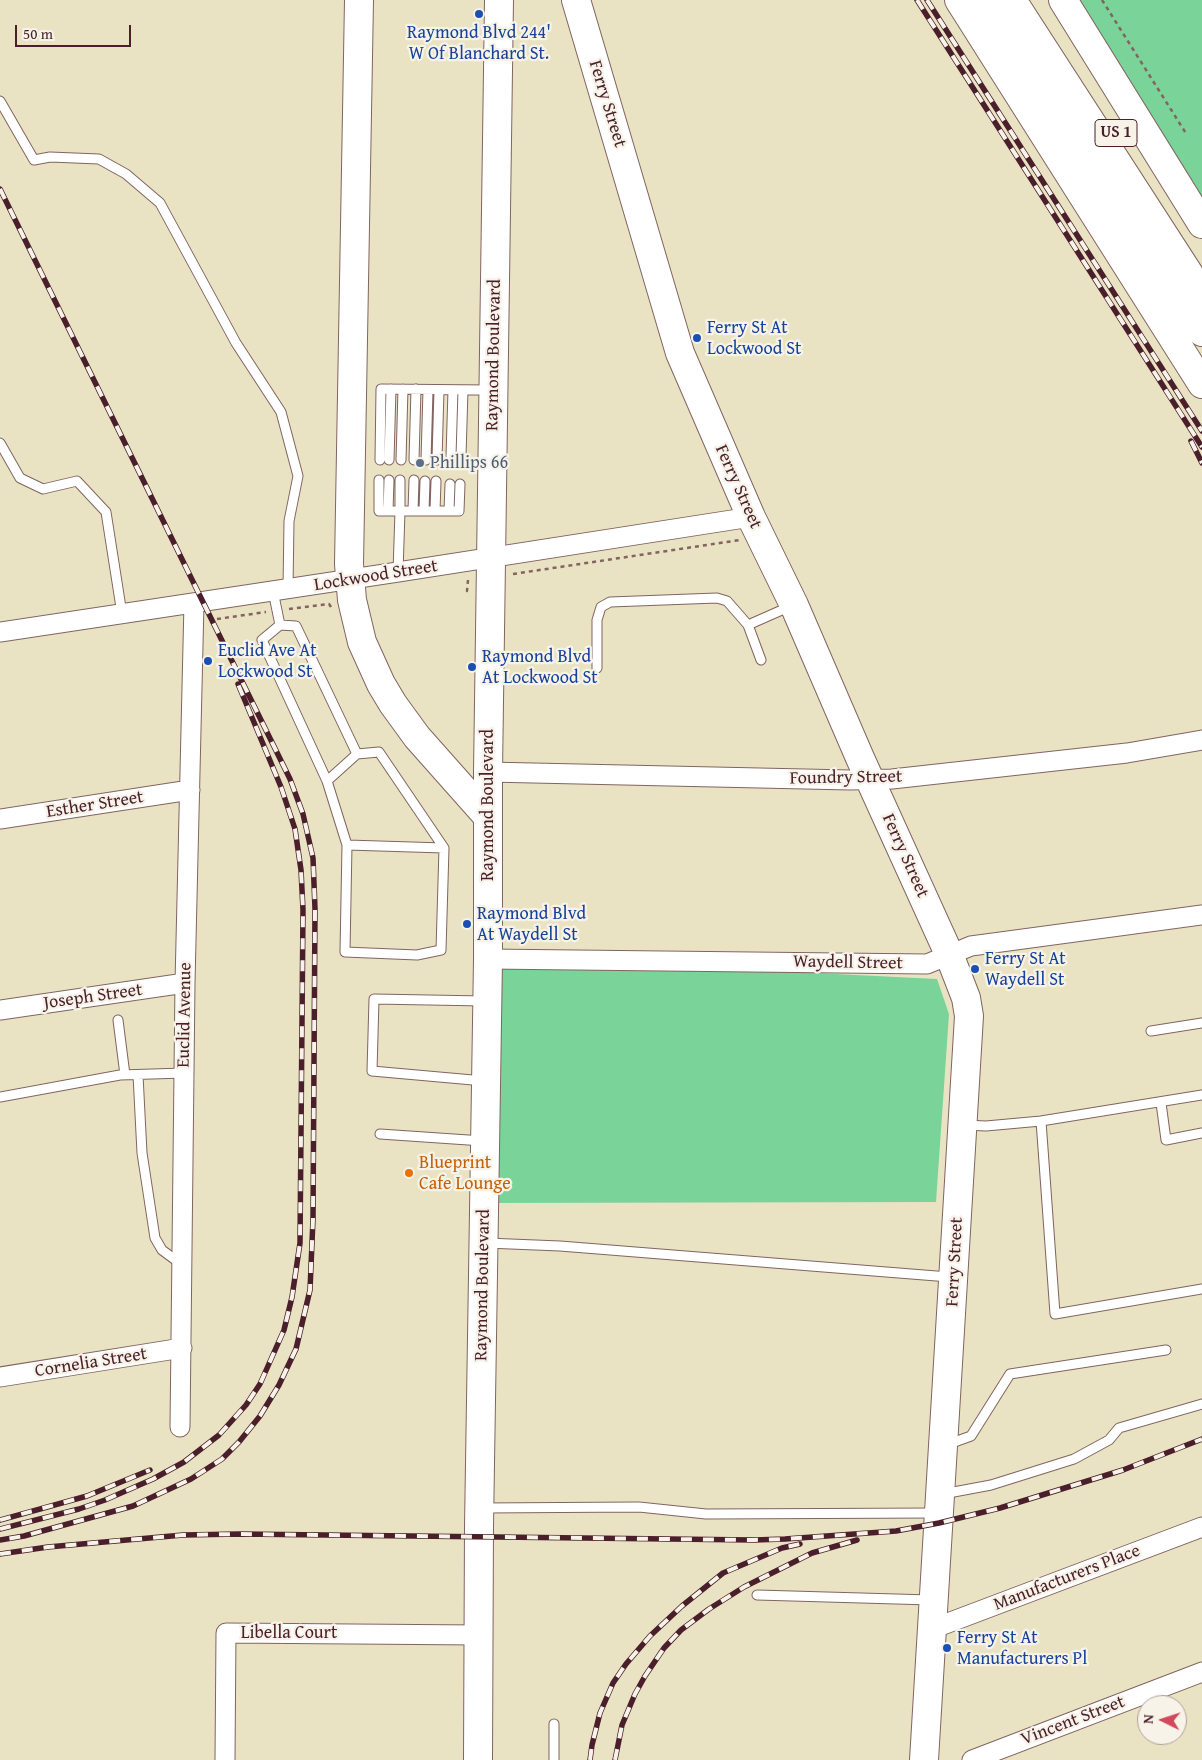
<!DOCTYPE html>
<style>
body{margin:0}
#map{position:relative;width:1202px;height:1760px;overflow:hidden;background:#e9e3c3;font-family:"Gentium Book Plus",serif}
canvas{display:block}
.north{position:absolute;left:1137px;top:1695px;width:50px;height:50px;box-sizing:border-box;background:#f7f3e8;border:1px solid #b29e9c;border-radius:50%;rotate:274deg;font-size:14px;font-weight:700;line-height:20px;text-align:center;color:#4a1f2b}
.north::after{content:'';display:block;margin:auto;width:18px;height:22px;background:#d1495b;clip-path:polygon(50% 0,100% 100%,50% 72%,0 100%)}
.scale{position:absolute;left:15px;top:25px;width:116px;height:22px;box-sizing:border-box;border:2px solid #4a1f2b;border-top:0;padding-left:6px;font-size:15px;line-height:18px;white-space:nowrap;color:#4a1f2b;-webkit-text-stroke:4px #f7f3e8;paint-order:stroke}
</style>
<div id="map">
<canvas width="1202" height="1760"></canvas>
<div class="north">N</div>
<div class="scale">50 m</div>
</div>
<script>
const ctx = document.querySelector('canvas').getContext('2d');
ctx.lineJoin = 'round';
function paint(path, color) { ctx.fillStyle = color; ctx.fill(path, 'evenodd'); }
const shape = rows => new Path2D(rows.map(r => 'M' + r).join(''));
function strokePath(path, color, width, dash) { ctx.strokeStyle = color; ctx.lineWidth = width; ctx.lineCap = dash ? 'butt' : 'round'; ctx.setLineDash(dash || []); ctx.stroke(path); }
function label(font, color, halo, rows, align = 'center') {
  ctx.font = font + ' "Gentium Book Plus",serif'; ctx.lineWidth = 4.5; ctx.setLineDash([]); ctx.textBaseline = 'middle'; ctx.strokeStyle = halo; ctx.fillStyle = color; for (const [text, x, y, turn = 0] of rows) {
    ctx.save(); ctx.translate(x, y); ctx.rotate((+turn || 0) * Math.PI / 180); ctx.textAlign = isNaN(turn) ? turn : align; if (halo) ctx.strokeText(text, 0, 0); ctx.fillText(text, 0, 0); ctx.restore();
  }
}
paint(shape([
 [1078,0,1202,0,1202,203],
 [490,957,937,979,949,1014,936,1202,483,1203]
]), '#7ad399');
const service = shape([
 [0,101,34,160,50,157,99,159,126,174,160,203,236,343,281,412,298,476,289,521,288,589],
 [0,443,20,478,43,489,77,481,106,512,122,614],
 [451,456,453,390],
 [461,456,463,390],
 [380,460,381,389,490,390],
 [389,460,391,389],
 [401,460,403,389],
 [414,460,416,389],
 [426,460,428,390],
 [437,460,439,390],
 [379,480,379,511,400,511,400,480],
 [388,511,389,480],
 [413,511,414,480],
 [424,511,425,481],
 [435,511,436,481],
 [449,511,450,484],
 [398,572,400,511,459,511,460,484],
 [273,591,280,625,296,626,357,754,379,752,444,848,441,950,417,955,345,952,347,845,327,781,262,640,280,625],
 [748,625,761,660],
 [597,668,597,620,601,607,610,602,717,598,727,601,748,625,791,606],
 [327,781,357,754],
 [347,845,444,848],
 [484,1001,374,999,372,1071,484,1081],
 [118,1020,125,1075],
 [1151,1031,1202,1023],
 [138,1075,142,1153,155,1238,162,1250,181,1264],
 [0,1097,120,1075,184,1073],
 [1161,1103,1166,1140,1202,1133],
 [1041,1121,1055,1314,1202,1289],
 [965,1125,986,1126,1041,1121,1202,1095],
 [380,1134,483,1141],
 [486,1243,560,1246,949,1277],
 [946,1445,971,1436,1010,1374,1166,1350],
 [943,1494,991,1485,1074,1459,1109,1440,1119,1428,1202,1404],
 [482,1508,639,1507,706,1514,936,1513],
 [757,1595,931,1600],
 [554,1724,554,1760]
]);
const minor = shape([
 [0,632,398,572,751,517],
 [488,772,850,780,892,779,1127,753,1202,740],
 [0,819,190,790],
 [488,959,927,964,971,946,1202,915],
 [0,1010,185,983],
 [0,1377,182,1348],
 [180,1427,185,983,194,603],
 [932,1629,1202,1527],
 [225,1760,226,1633,479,1635],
 [972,1760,1202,1672]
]);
const primary = shape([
 [576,0,680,353,751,517,794,605,860,758,949,954,966,998,969,1016,924,1760],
 [478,1760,479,1526,488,959,488,772,499,0]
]);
const motorway = shape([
 [359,0,349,564,352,600,362,642,381,684,393,704,417,737,488,817],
 [959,0,1202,384],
 [989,0,1202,332],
 [1012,0,1202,294],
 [1063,0,1202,224]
]);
strokePath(service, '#826460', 11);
strokePath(minor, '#826460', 21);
strokePath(primary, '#826460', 30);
strokePath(motorway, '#826460', 30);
strokePath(shape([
 [1102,0,1187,135],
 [513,574,740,540],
 [468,580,467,591,469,591],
 [289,609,329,604,331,607],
 [217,619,266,612]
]), '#826460', 2.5, [4, 4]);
strokePath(service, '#fff', 9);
strokePath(minor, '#fff', 19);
strokePath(primary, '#fff', 28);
strokePath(motorway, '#fff', 28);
const rail = shape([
 [917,0,1202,447],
 [927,0,1202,431],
 [0,189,290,779,303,814,313,858,315,909,313,1219,310,1290,296,1349,279,1385,260,1416,239,1442,222,1459,191,1479,133,1506,24,1536,0,1540],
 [1191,441,1202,463],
 [0,1520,87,1496,150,1470],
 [0,1529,79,1509,105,1500,153,1479,184,1462,219,1435,246,1405,260,1384,284,1330,292,1297,300,1243,303,910,301,870,295,829,281,787,238,684],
 [0,1554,48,1547,183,1535,240,1534,754,1540,785,1539,896,1531,939,1523,1000,1508,1123,1470,1202,1439],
 [590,1760,592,1745,600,1713,613,1683,626,1664,650,1636,682,1606,723,1573,782,1548,800,1544],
 [615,1760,622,1725,635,1694,645,1676,664,1648,681,1630,709,1609,744,1587,812,1553,857,1540]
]);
strokePath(rail, '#4a1f2b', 5.5);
strokePath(rail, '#f7f3e8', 4, [11]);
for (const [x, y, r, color] of [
 [479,14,5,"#1a4fb4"],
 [697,338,5,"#1a4fb4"],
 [420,463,5,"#5c6f8a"],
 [208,661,5,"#1a4fb4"],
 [472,667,5,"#1a4fb4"],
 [467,924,5,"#1a4fb4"],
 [975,969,5,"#1a4fb4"],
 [409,1173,5,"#e8710a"],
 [947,1648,5,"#1a4fb4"]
]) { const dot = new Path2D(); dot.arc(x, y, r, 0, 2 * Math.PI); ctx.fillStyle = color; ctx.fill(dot); strokePath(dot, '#f7f3e8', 2); }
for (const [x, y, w] of [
 [1116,133,42]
]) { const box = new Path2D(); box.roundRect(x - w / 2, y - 13.5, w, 27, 4); ctx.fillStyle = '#f7f3e8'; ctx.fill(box); strokePath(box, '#4a1f2b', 1); }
label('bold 16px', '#4a1f2b', null, [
 ["US 1",1116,133]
]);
label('18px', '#164399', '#f7f3e8', [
 ["Raymond Blvd 244'",479,33,"center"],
 ["W Of Blanchard St.",479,54,"center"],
 ["Ferry St At",707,328],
 ["Lockwood St",707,349],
 ["Euclid Ave At",218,651],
 ["Lockwood St",218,672],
 ["Raymond Blvd",482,657],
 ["At Lockwood St",482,678],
 ["Raymond Blvd",477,914],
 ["At Waydell St",477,935],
 ["Ferry St At",985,959],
 ["Waydell St",985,980],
 ["Ferry St At",957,1638],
 ["Manufacturers Pl",957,1659]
], 'left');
label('18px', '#4a1f2b', '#f7f3e8', [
 ["Ferry Street",607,104,73],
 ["Raymond Boulevard",494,355,-89],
 ["Ferry Street",738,487,66],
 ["Lockwood Street",376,576,-9],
 ["Foundry Street",846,778,-1],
 ["Esther Street",95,805,-9],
 ["Raymond Boulevard",488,805,-90],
 ["Ferry Street",905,856,66],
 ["Waydell Street",848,963,1],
 ["Joseph Street",93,997,-8],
 ["Euclid Avenue",185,1015,-89],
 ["Ferry Street",955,1262,-87],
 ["Raymond Boulevard",483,1285,-89],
 ["Cornelia Street",91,1363,-9],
 ["Manufacturers Place",1067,1578,-21],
 ["Libella Court",289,1633],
 ["Vincent Street",1073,1721,-21]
]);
label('18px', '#4e5e75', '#f7f3e8', [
 ["Phillips 66",430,463]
], 'left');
label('18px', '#c56008', '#f7f3e8', [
 ["Blueprint",419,1163],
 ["Cafe Lounge",419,1184]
], 'left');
</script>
